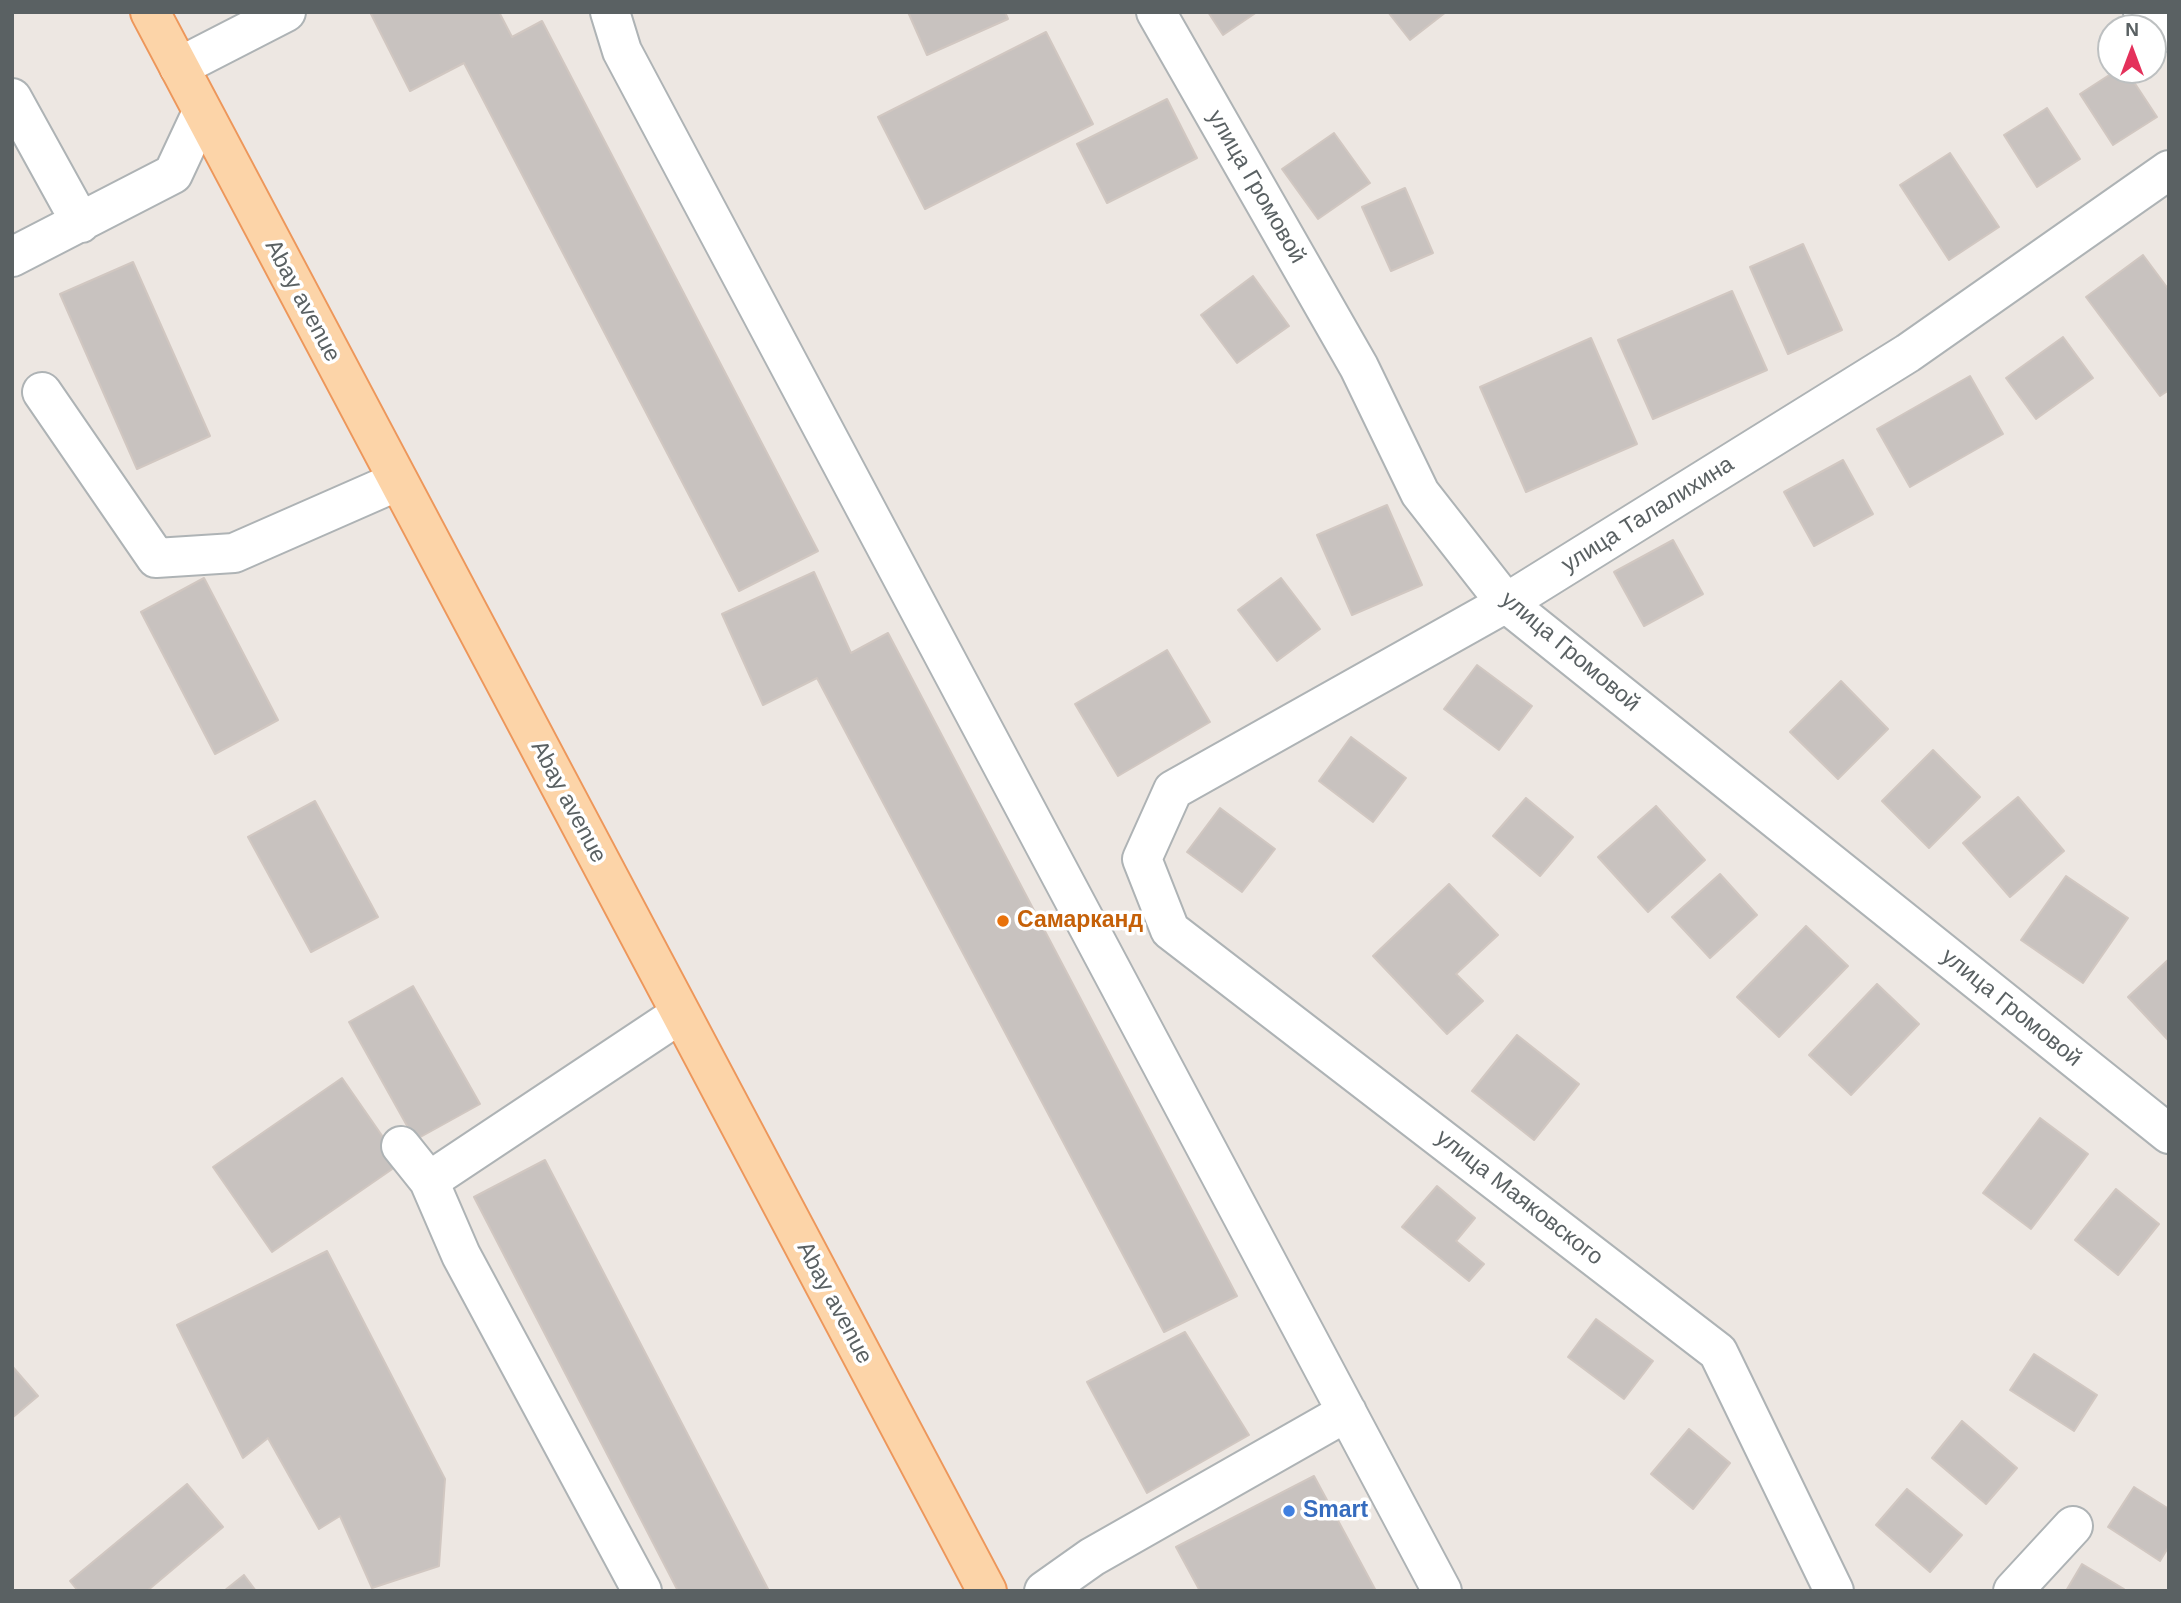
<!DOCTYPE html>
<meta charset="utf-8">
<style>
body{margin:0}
#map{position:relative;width:2181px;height:1603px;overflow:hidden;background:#ede7e2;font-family:Helvetica,sans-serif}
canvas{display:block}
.frame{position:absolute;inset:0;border:14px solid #5a6163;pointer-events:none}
.north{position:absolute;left:2097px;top:14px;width:70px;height:70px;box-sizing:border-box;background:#fff;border:2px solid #bdc0c1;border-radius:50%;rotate:0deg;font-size:19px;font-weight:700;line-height:28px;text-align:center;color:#5a6163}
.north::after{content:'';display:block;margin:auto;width:24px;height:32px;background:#e4315b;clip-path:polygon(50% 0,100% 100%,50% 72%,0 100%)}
</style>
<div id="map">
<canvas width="2181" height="1603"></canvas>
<div class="frame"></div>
<div class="north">N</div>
</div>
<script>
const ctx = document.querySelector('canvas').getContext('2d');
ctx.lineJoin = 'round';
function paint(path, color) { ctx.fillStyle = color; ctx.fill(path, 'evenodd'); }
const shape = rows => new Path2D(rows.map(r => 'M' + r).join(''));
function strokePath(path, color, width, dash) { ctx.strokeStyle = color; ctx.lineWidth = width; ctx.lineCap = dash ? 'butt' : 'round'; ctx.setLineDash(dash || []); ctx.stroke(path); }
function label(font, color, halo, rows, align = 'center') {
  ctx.font = font + ' Helvetica,sans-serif'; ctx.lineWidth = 7; ctx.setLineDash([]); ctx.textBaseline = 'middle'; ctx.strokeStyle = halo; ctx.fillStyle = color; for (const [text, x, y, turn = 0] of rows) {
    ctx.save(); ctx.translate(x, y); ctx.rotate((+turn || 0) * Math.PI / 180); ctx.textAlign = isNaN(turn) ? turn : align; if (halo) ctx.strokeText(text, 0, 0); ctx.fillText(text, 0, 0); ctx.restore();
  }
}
const building = shape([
 [370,12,499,12,512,37,542,21,818,551,739,591,464,63,410,91,370,12],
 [908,12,1005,12,1008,19,927,55,908,12],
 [1208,12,1257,12,1223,35,1208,12],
 [1388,12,1446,12,1410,40,1388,12],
 [1046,32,1093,124,925,209,878,117,1046,32],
 [2117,70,2126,70,2157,117,2113,145,2080,94,2117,70],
 [1167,99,1197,158,1107,203,1077,144,1167,99],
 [2047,108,2080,159,2037,187,2004,135,2047,108],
 [1334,133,1370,183,1318,219,1282,169,1334,133],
 [1950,153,1999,227,1949,260,1900,185,1950,153],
 [1405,188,1433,253,1391,271,1362,207,1405,188],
 [1803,244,1842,330,1788,354,1750,267,1803,244],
 [2143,255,2169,290,2169,390,2160,396,2086,297,2143,255],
 [133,262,210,436,137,469,60,294,133,262],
 [1253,276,1289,326,1237,363,1201,315,1253,276],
 [1732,291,1767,370,1653,419,1618,340,1732,291],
 [2063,337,2093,378,2036,419,2006,378,2063,337],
 [1591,338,1637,444,1526,492,1480,387,1591,338],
 [1970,376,2003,434,1910,487,1877,429,1970,376],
 [1843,460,1873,514,1814,546,1784,492,1843,460],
 [1387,505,1422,585,1352,615,1317,535,1387,505],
 [1673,540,1703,594,1644,626,1614,572,1673,540],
 [814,572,851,653,888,633,1237,1296,1164,1332,817,678,763,705,722,614,814,572],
 [204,578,278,720,215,754,141,612,204,578],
 [1281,578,1320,629,1277,661,1238,610,1281,578],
 [1167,650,1210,722,1118,776,1075,704,1167,650],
 [1477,665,1532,706,1499,750,1444,709,1477,665],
 [1841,681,1888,729,1838,779,1790,732,1841,681],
 [1351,737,1406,778,1373,822,1319,781,1351,737],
 [1933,750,1980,797,1929,848,1882,801,1933,750],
 [2018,797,2064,851,2010,897,1963,843,2018,797],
 [1526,798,1573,837,1540,876,1493,836,1526,798],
 [315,801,378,917,311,952,248,837,315,801],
 [1656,806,1705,860,1648,912,1598,857,1656,806],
 [1220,808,1275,849,1242,892,1187,852,1220,808],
 [1720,874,1757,915,1710,958,1672,917,1720,874],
 [2066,876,2128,918,2083,983,2021,940,2066,876],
 [1449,884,1498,935,1456,974,1483,1001,1447,1034,1373,956,1449,884],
 [1806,926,1848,966,1779,1037,1737,997,1806,926],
 [2169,959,2169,1041,2128,997,2169,959],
 [1877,984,1919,1024,1851,1095,1809,1055,1877,984],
 [413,986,480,1104,415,1140,349,1022,413,986],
 [1517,1035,1579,1084,1534,1140,1472,1091,1517,1035],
 [342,1078,401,1163,272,1252,213,1167,342,1078],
 [2040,1118,2088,1154,2031,1229,1983,1193,2040,1118],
 [545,1160,769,1591,678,1591,474,1197,545,1160],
 [1437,1186,1475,1218,1456,1241,1484,1264,1469,1281,1402,1227,1437,1186],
 [2116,1189,2159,1224,2118,1275,2075,1240,2116,1189],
 [327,1251,445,1479,439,1566,372,1588,340,1516,319,1529,268,1438,243,1458,177,1325,327,1251],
 [1596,1319,1653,1361,1624,1399,1568,1357,1596,1319],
 [1185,1332,1249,1435,1147,1493,1087,1382,1185,1332],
 [2034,1354,2097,1395,2074,1431,2010,1390,2034,1354],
 [12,1366,38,1396,12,1418,12,1366],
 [1962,1421,2017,1468,1986,1504,1932,1458,1962,1421],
 [1689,1429,1730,1463,1693,1509,1651,1474,1689,1429],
 [1314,1476,1376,1591,1200,1591,1176,1547,1314,1476],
 [187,1484,223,1527,147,1591,78,1591,70,1581,187,1484],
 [2134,1487,2169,1509,2169,1546,2160,1561,2108,1527,2134,1487],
 [1907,1489,1962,1535,1930,1572,1876,1525,1907,1489],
 [2082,1564,2124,1589,2123,1591,2066,1591,2082,1564],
 [244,1575,256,1591,224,1591,244,1575]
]);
paint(building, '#c8c2bf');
strokePath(building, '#d1c7c1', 2);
const minor = shape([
 [610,12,622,51,1442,1591],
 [1156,12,1359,367,1420,493,1506,603,2169,1134],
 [2143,12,2169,32],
 [179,67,286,12],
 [12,98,81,223],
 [12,257,173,174,202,112],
 [42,392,156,558,234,553,398,481],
 [401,1146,429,1181],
 [642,1591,461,1255,429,1181,680,1014],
 [1044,1591,1092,1557,1347,1412],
 [1834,1591,1718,1352,1170,930,1142,859,1173,790,1506,603,1908,353,2169,170],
 [2013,1591,2073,1526]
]);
const major = shape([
 [150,12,987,1591]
]);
strokePath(minor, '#aeb3b5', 42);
strokePath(major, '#ed975b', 42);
strokePath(minor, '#fff', 38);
strokePath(major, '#fcd4a8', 38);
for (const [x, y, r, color] of [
 [1003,921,7,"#e8710a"],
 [1289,1511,7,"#3f7fe0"]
]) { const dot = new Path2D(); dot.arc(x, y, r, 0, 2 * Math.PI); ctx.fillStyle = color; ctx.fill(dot); strokePath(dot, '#fff', 2.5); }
label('23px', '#5a6163', '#fff', [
 ["улица Громовой",1256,187,60],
 ["Abay avenue",302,301,62],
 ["улица Талалихина",1648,515,-32],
 ["улица Громовой",1570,652,40],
 ["Abay avenue",568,802,62],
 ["улица Громовой",2011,1008,39],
 ["улица Маяковского",1519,1198,38],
 ["Abay avenue",834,1303,62]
]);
label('bold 23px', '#c56008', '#fff', [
 ["Самарканд",1017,921]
], 'left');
label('bold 23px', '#366cbe', '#fff', [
 ["Smart",1303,1511]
], 'left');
</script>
